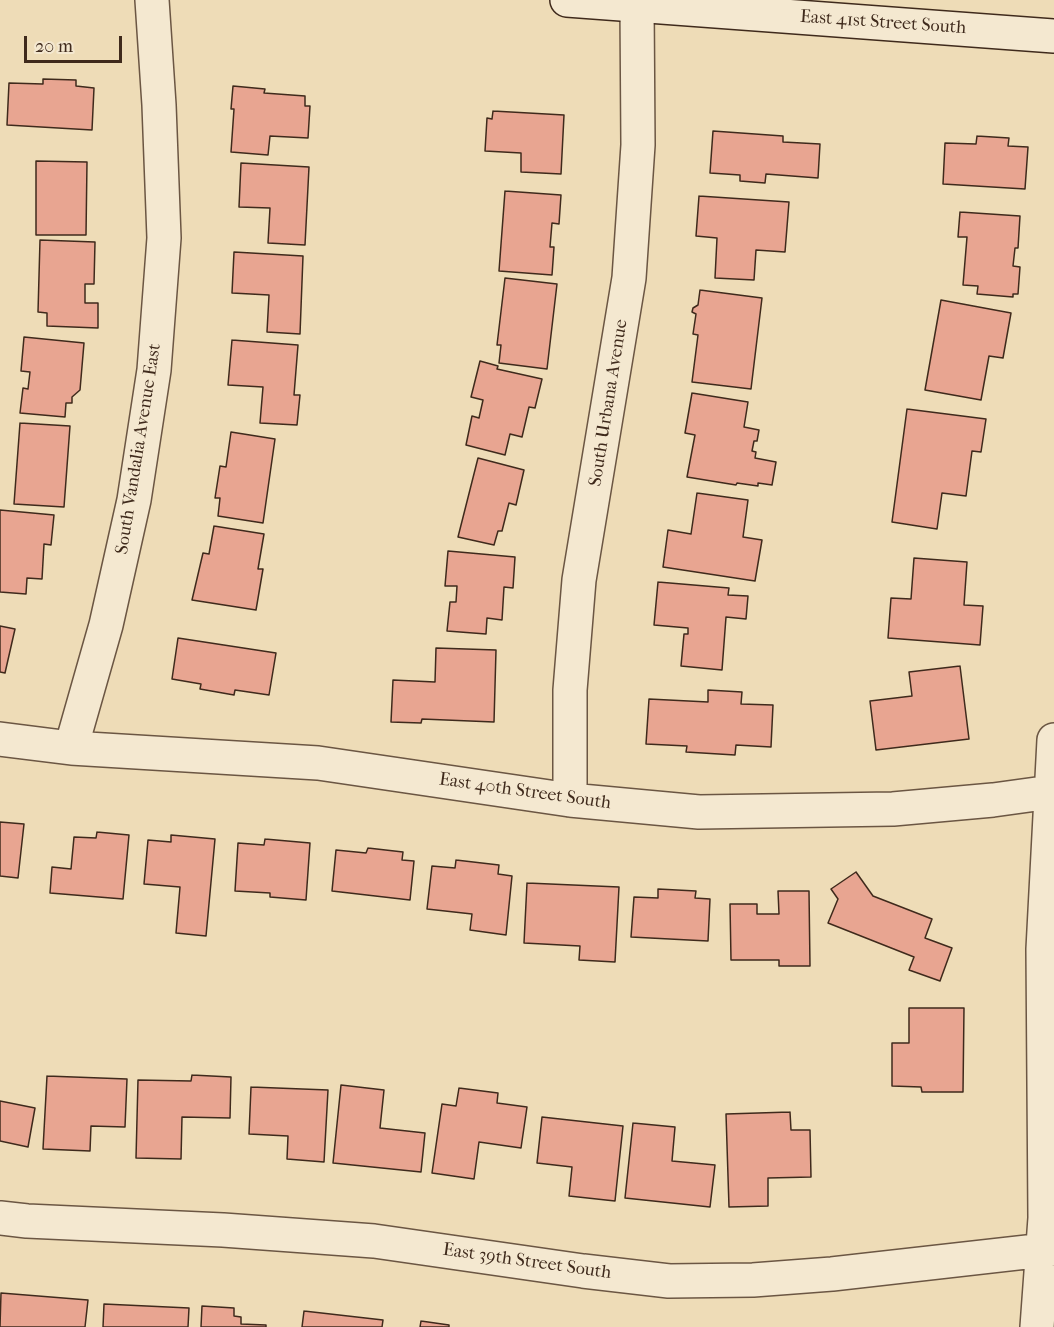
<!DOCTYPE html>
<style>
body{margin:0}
#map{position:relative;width:1054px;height:1327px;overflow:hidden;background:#eedcb7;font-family:"IM FELL French Canon",serif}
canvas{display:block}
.scale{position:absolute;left:24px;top:36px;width:98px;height:27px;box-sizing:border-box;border:3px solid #3f2a1c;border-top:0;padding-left:8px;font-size:18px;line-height:21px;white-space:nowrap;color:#3f2a1c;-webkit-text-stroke:4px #f4e8d0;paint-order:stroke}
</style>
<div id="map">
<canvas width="1054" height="1327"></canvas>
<div class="scale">20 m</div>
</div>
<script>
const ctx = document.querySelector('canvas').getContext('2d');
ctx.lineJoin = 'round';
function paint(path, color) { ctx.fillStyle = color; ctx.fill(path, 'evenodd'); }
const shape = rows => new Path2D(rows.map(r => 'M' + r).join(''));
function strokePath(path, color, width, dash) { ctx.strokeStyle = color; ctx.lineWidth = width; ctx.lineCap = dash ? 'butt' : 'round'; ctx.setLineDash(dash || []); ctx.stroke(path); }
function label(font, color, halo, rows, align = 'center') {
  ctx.font = font + ' "IM FELL French Canon",serif'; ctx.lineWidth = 4.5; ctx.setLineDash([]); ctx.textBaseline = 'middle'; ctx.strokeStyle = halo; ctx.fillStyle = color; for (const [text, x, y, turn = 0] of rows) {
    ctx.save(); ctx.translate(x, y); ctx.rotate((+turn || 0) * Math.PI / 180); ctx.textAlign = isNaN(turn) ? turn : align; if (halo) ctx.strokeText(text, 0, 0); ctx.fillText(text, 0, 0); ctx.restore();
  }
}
const building = shape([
 [43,79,76,80,76,86,94,88,92,130,7,125,9,83,43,84,43,79],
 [233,86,265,89,264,93,305,96,305,106,310,106,308,138,270,136,268,155,231,152,234,109,231,109,233,86],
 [493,111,564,115,561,174,521,172,521,153,485,151,487,118,492,119,493,111],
 [713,131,783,136,783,142,820,144,818,178,766,174,765,183,740,181,740,175,710,173,713,131],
 [977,136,1009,138,1008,146,1028,147,1025,189,943,184,945,143,976,144,977,136],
 [36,161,87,162,86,235,36,235,36,161],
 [241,163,309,167,305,245,268,243,270,208,239,207,241,163],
 [505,191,561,195,559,224,552,223,550,247,554,247,552,275,499,271,505,191],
 [699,196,789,202,785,252,756,250,754,280,715,278,717,238,696,236,699,196],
 [960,212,1020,216,1018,248,1015,248,1013,266,1020,267,1018,294,1013,294,1013,297,977,294,978,286,963,285,967,237,958,237,960,212],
 [40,240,95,242,94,284,85,284,85,303,98,303,98,328,47,326,47,313,38,312,40,240],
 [234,252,303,256,300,334,267,332,269,295,232,293,234,252],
 [505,278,557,284,547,369,499,363,501,345,497,345,505,278],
 [700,290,762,298,751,389,692,382,698,335,693,334,696,314,692,312,693,308,698,305,700,290],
 [941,300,1011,313,1003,358,989,356,981,400,925,390,941,300],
 [24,337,84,343,80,390,72,397,72,403,66,403,65,417,20,413,23,388,28,389,30,372,21,371,24,337],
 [232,340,298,345,294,395,300,395,297,425,260,423,263,387,228,385,232,340],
 [480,361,498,366,497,369,542,379,535,408,529,407,522,437,510,434,505,455,466,445,472,416,479,418,483,400,471,397,480,361],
 [692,393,748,402,744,427,759,430,757,441,754,441,752,451,756,452,755,458,776,462,772,485,758,483,758,486,737,483,736,485,687,477,695,435,685,433,692,393],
 [907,409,986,419,981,452,972,451,966,496,942,493,937,529,892,522,907,409],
 [20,423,70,426,64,507,14,504,20,423],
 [231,432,275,439,263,523,218,516,220,498,215,498,220,466,226,467,231,432],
 [478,458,524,470,516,505,509,503,502,531,498,531,494,545,458,537,478,458],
 [697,493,748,500,743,537,762,540,755,581,663,567,668,530,691,534,697,493],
 [0,510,54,515,51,545,44,544,42,579,27,578,26,594,0,592,0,510],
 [214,526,264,534,258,569,263,569,256,610,192,600,203,553,209,554,214,526],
 [448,551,515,557,513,588,504,587,502,620,487,618,486,634,447,631,450,602,456,602,457,586,445,586,448,551],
 [914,558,967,562,964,605,983,606,980,645,888,638,891,598,911,599,914,558],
 [658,582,729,588,728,595,748,596,746,619,726,617,722,670,681,666,684,634,688,634,688,628,654,625,658,582],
 [0,626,15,629,5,673,0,672,0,626],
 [178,638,276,653,269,695,235,690,234,695,200,689,201,684,172,679,178,638],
 [436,648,496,650,494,722,422,719,421,723,391,722,393,680,435,682,436,648],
 [960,666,969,739,876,750,870,701,912,696,909,672,960,666],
 [708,690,742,692,741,704,773,705,771,747,736,745,735,755,686,752,687,746,646,744,649,699,708,702,708,690],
 [0,822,24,824,18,878,0,876,0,822],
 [97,832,129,835,123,899,50,893,52,867,71,869,74,837,96,838,97,832],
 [171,835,215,839,206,936,176,933,180,887,144,884,148,840,171,842,171,835],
 [265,839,310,843,306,900,270,897,270,893,235,891,238,843,264,845,265,839],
 [368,848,403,852,402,860,414,861,410,900,332,891,336,850,366,853,368,848],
 [456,860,499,865,498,874,512,876,506,935,470,930,472,914,427,909,432,866,455,868,456,860],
 [856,872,873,896,932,919,925,938,952,948,940,981,909,970,914,957,828,923,838,899,831,889,856,872],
 [527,883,619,887,615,962,579,960,580,946,524,943,527,883],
 [658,889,696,891,695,898,710,899,708,941,631,937,634,897,658,898,658,889],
 [778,891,809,891,810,966,779,966,779,960,731,960,730,904,757,904,757,914,779,914,778,891],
 [909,1008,964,1008,963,1092,922,1092,921,1087,892,1086,892,1043,909,1043,909,1008],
 [192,1075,231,1077,230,1118,182,1117,181,1159,136,1158,138,1080,191,1081,192,1075],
 [47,1076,127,1079,125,1127,91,1126,90,1151,43,1149,47,1076],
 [341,1085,384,1090,380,1128,425,1133,421,1172,333,1163,341,1085],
 [251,1087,328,1090,324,1162,287,1159,288,1136,249,1134,251,1087],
 [459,1088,498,1093,497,1103,527,1107,521,1148,479,1142,474,1179,432,1173,442,1104,456,1106,459,1088],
 [0,1101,35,1108,28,1147,0,1141,0,1101],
 [790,1112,791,1130,810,1130,811,1177,768,1178,768,1206,729,1207,726,1114,790,1112],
 [542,1117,623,1126,615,1201,569,1196,572,1167,537,1163,542,1117],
 [633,1123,675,1127,672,1161,715,1165,710,1207,625,1198,633,1123],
 [1,1293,88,1300,85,1327,0,1327,1,1293],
 [104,1304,189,1308,188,1327,103,1327,104,1304],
 [202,1306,234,1308,234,1316,241,1317,241,1324,266,1325,266,1327,201,1327,202,1306],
 [304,1311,383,1320,382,1327,302,1327,304,1311],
 [421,1321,449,1325,449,1327,420,1327,421,1321]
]);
paint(building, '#e8a591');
strokePath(building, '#3f2a1c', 1.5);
const street = shape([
 [0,739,71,748,318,763,570,800,699,812,893,809,993,800,1051,792],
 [71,748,106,625,134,500,154,370,164,238,159,105,152,0],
 [570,800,570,690,579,580,629,278,638,145,637,5],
 [0,1218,27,1221,223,1230,374,1241,583,1271,669,1281,753,1280,832,1274,1054,1249],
 [1037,1327,1045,1218,1043,949,1054,740]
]);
const secondary = shape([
 [567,0,1054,36]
]);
strokePath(street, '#6b5643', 36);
strokePath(secondary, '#3f2a1c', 36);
strokePath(street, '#f4e8d0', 33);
strokePath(secondary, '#f4e8d0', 33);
label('18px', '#3f2a1c', '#f4e8d0', [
 ["East 41st Street South",883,23,4],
 ["South Urbana Avenue",609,403,-81],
 ["South Vandalia Avenue East",139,449,-81],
 ["East 40th Street South",525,792,8],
 ["East 39th Street South",527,1262,8]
]);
</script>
